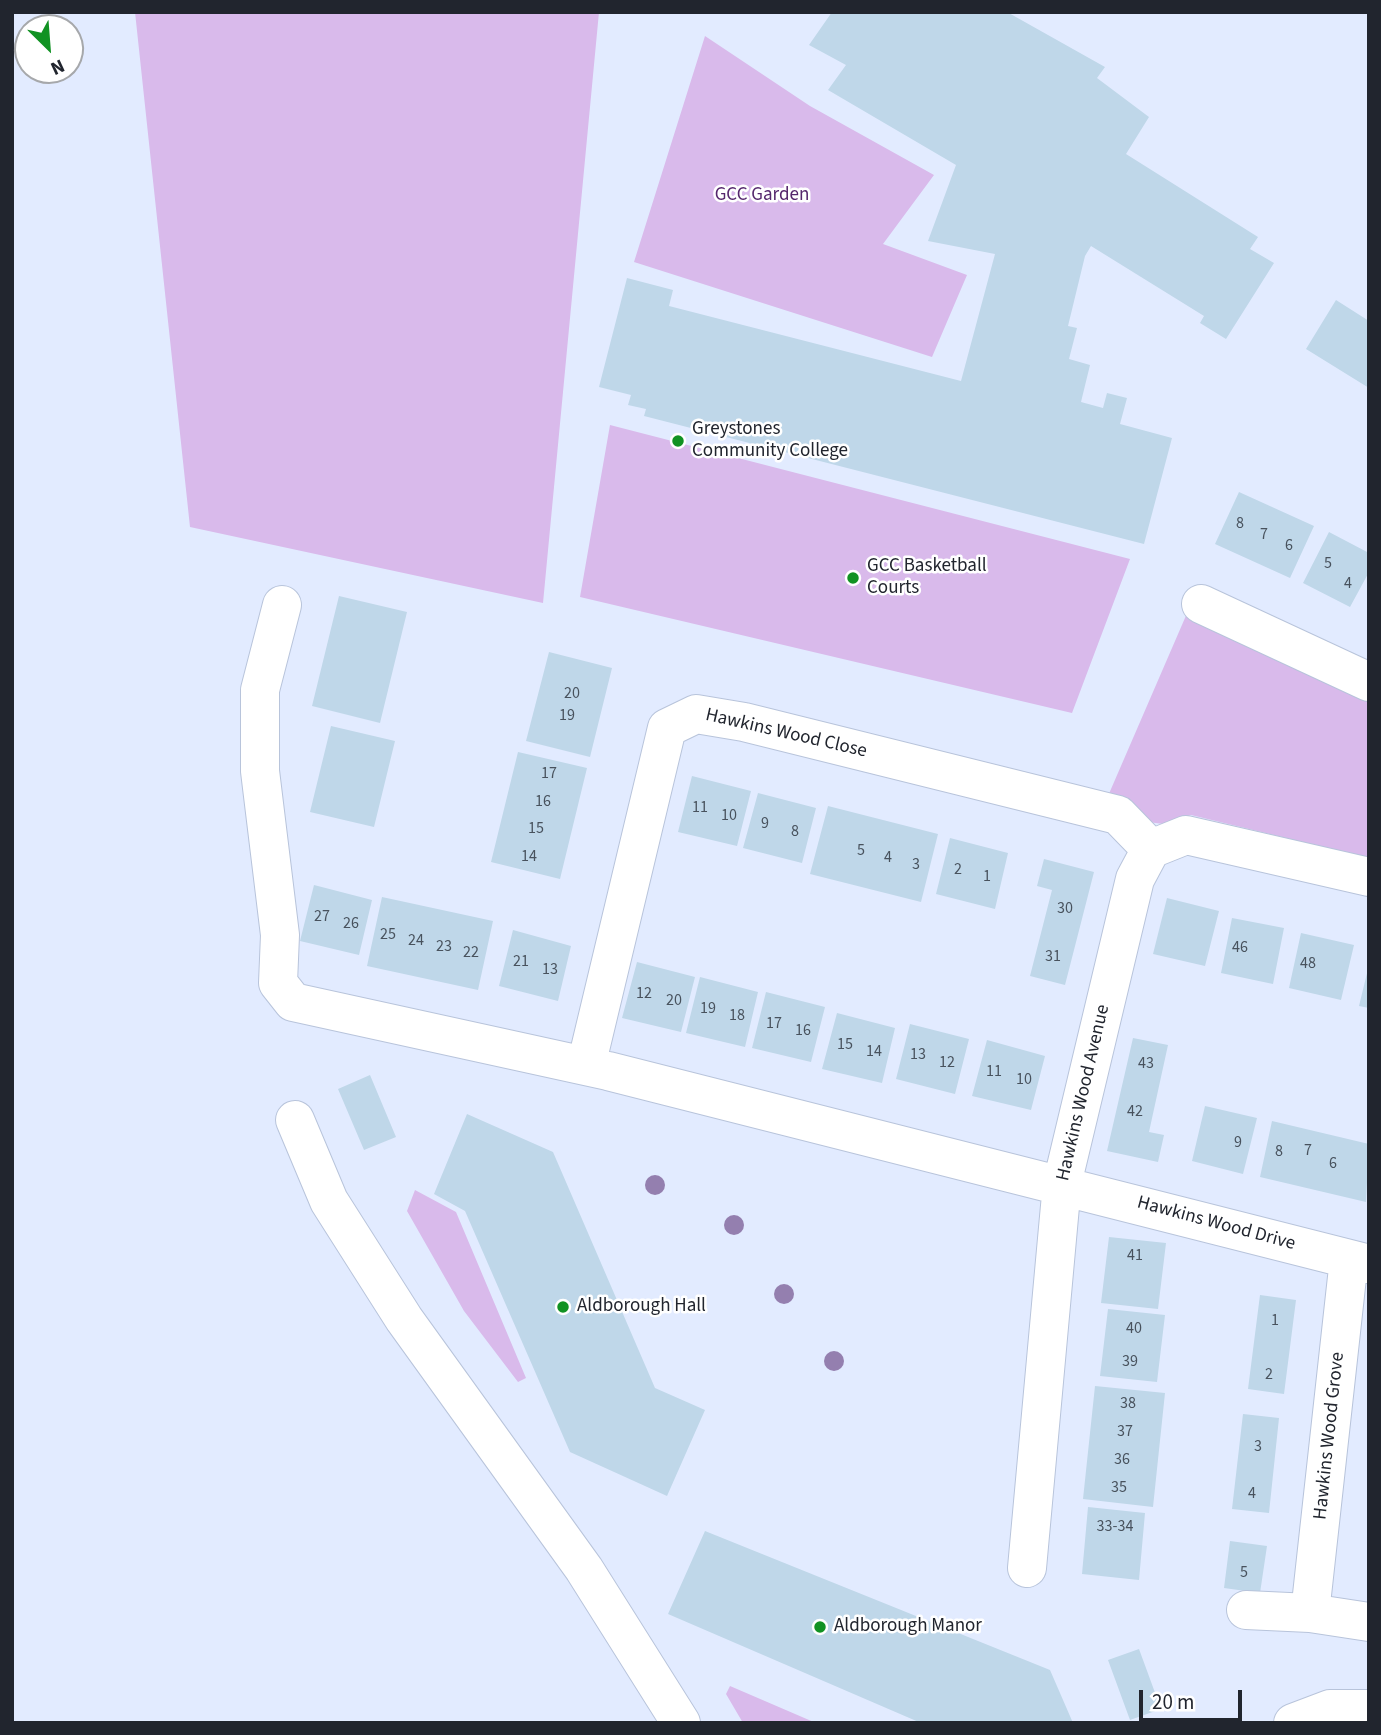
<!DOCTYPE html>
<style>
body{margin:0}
#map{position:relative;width:1381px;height:1735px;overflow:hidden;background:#e2ebff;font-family:"Source Sans 3",sans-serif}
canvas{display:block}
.frame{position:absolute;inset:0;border:14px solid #21252e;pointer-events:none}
.north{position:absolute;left:14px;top:14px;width:70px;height:70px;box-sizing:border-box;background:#fff;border:2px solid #a6a8ab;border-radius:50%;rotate:155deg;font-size:19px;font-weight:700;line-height:28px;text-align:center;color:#21252e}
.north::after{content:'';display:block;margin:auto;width:24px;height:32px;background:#119223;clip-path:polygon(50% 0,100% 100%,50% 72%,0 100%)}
.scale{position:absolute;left:1139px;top:1690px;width:103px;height:32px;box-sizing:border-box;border:4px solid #21252e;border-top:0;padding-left:9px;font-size:21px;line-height:24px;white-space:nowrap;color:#21252e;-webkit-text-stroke:5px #fff;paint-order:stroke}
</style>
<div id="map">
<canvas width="1381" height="1735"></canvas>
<div class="frame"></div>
<div class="north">N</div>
<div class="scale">20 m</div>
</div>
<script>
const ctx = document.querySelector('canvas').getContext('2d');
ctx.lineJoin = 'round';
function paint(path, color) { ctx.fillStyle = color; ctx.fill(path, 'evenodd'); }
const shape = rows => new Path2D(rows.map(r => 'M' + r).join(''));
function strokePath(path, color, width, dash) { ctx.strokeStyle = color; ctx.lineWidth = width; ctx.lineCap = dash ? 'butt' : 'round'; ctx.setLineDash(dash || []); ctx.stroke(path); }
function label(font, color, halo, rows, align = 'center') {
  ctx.font = font + ' "Source Sans 3",sans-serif'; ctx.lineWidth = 5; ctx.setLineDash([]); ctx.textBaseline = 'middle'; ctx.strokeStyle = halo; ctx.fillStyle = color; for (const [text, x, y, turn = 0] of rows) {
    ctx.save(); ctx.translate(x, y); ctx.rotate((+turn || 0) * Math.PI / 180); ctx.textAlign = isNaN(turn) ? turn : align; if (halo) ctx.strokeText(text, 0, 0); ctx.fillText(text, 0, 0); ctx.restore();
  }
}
paint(shape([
 [135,12,599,12,543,603,190,527],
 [705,36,810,106,934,175,883,244,967,275,932,357,634,262],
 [610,425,1130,559,1072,713,580,597],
 [1188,611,1369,696,1369,858,1191,815,1163,824,1141,821,1108,796],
 [415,1190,456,1212,526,1378,518,1382,464,1311,407,1211],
 [730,1686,816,1723,743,1723,726,1694]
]), '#d9baeb');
paint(shape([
 [832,12,1007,12,1105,67,1097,78,1149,117,1126,154,1258,237,1250,249,1274,263,1226,339,1200,323,1204,316,1091,246,1085,256,1068,326,1077,328,1069,359,1090,365,1081,402,1103,408,1107,393,1127,398,1120,424,1172,438,1144,544,644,416,646,409,628,405,631,395,599,387,627,278,673,290,669,306,961,381,995,254,928,241,956,165,828,90,846,65,809,45],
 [1336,300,1369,321,1369,388,1306,349],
 [1239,492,1314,526,1290,578,1215,544],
 [1329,532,1369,553,1369,572,1350,607,1303,583],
 [339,596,407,612,380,723,312,706],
 [549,652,612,668,590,757,526,741],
 [331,726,395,741,374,827,310,812],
 [518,752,587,768,560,879,491,862],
 [692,776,751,791,737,846,678,832],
 [758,793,816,808,802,863,743,848],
 [828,806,938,834,921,902,810,874],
 [950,838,1008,853,995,909,936,894],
 [1044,859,1094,872,1065,985,1030,976,1052,890,1037,886],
 [314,885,372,900,359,955,300,941],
 [382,897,493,921,478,990,367,966],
 [1167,898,1219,911,1205,966,1153,954],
 [1232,918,1284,928,1273,984,1221,973],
 [513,930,571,946,558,1001,499,986],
 [1301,933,1354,945,1341,1000,1289,988],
 [637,962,695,977,681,1032,622,1018],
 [1368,969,1369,969,1369,1008,1359,1006],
 [700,977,758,992,745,1047,686,1033],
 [766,992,825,1007,811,1062,752,1048],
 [837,1013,895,1028,882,1083,822,1069],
 [910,1024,969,1039,955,1094,896,1079],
 [1133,1038,1168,1045,1149,1132,1164,1135,1158,1162,1107,1151],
 [987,1040,1045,1056,1031,1110,972,1096],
 [370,1075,396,1137,364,1150,338,1089],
 [1205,1106,1257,1118,1243,1174,1192,1161],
 [467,1114,553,1152,655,1388,705,1410,667,1496,570,1452,465,1211,434,1194],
 [1272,1121,1369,1144,1366,1202,1260,1177],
 [1109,1237,1166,1243,1158,1309,1101,1303],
 [1260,1295,1296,1300,1284,1394,1248,1389],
 [1108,1309,1165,1315,1157,1382,1100,1376],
 [1095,1386,1165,1393,1153,1507,1083,1499],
 [1243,1414,1279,1418,1269,1513,1232,1509],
 [1088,1507,1145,1513,1139,1580,1082,1574],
 [705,1531,1050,1670,1073,1723,921,1723,668,1614],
 [1230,1541,1267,1546,1260,1593,1224,1588],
 [1139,1649,1161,1709,1130,1720,1108,1660]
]), '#bfd7e9');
const minor = shape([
 [1201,604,1369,682],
 [282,605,260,690,260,771,280,935,278,983,293,1002,608,1071,1369,1264],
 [586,1066,667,728,696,714,744,722,1118,815,1151,849],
 [295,1120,329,1201,404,1319,584,1569,681,1723],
 [1027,1568,1062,1184,1135,879,1151,849,1186,835,1369,877],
 [1246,1610,1310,1613,1369,1622],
 [1310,1613,1349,1259],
 [1293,1723,1330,1709,1369,1709]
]);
strokePath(minor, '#b8c4db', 40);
strokePath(minor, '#fff', 38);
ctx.fillStyle = '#947faf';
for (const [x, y] of [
 [655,1185],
 [734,1225],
 [784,1294],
 [834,1361]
]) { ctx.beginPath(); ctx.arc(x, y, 10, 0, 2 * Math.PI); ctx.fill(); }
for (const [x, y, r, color] of [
 [678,441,7,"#119223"],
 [853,578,7,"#119223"],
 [563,1307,7,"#119223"],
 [820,1627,7,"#119223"]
]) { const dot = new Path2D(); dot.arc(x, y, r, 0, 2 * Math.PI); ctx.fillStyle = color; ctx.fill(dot); strokePath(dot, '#fff', 2.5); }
label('16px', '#48525d', null, [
 ["8",1240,524],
 ["7",1264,535],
 ["6",1289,546],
 ["5",1328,564],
 ["4",1348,584],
 ["20",572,694],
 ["19",567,716],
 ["17",549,774],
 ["16",543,802],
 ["11",700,808],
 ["10",729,816],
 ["9",765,824],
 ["15",536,829],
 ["8",795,832],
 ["5",861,851],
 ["14",529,857],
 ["4",888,858],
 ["3",916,865],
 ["2",958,870],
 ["1",987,877],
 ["30",1065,909],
 ["27",322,917],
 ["26",351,924],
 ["25",388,935],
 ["24",416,941],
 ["23",444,947],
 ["46",1240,948],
 ["22",471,953],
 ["31",1053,957],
 ["21",521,962],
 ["48",1308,964],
 ["13",550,970],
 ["12",644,994],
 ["20",674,1001],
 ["19",708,1009],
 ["18",737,1016],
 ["17",774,1024],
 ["16",803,1031],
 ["15",845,1045],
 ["14",874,1052],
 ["13",918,1055],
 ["12",947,1063],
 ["43",1146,1064],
 ["11",994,1072],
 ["10",1024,1080],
 ["42",1135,1112],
 ["9",1238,1143],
 ["7",1308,1151],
 ["8",1279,1152],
 ["6",1333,1164],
 ["41",1135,1256],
 ["1",1275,1321],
 ["40",1134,1329],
 ["39",1130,1362],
 ["2",1269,1375],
 ["38",1128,1404],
 ["37",1125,1432],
 ["3",1258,1447],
 ["36",1122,1460],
 ["35",1119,1488],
 ["4",1252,1494],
 ["33-34",1115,1527],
 ["5",1244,1573]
]);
label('19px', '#55276d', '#fff', [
 ["GCC Garden",762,196]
]);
label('19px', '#21252e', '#fff', [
 ["Greystones",692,430],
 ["Community College",692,452],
 ["GCC Basketball",867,567],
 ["Courts",867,589],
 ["Aldborough Hall",577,1307],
 ["Aldborough Manor",834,1627]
], 'left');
label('19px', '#21252e', '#fff', [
 ["Hawkins Wood Close",786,734,13],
 ["Hawkins Wood Avenue",1084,1093,-77],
 ["Hawkins Wood Drive",1216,1224,15],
 ["Hawkins Wood Grove",1330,1436,-84]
]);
</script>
